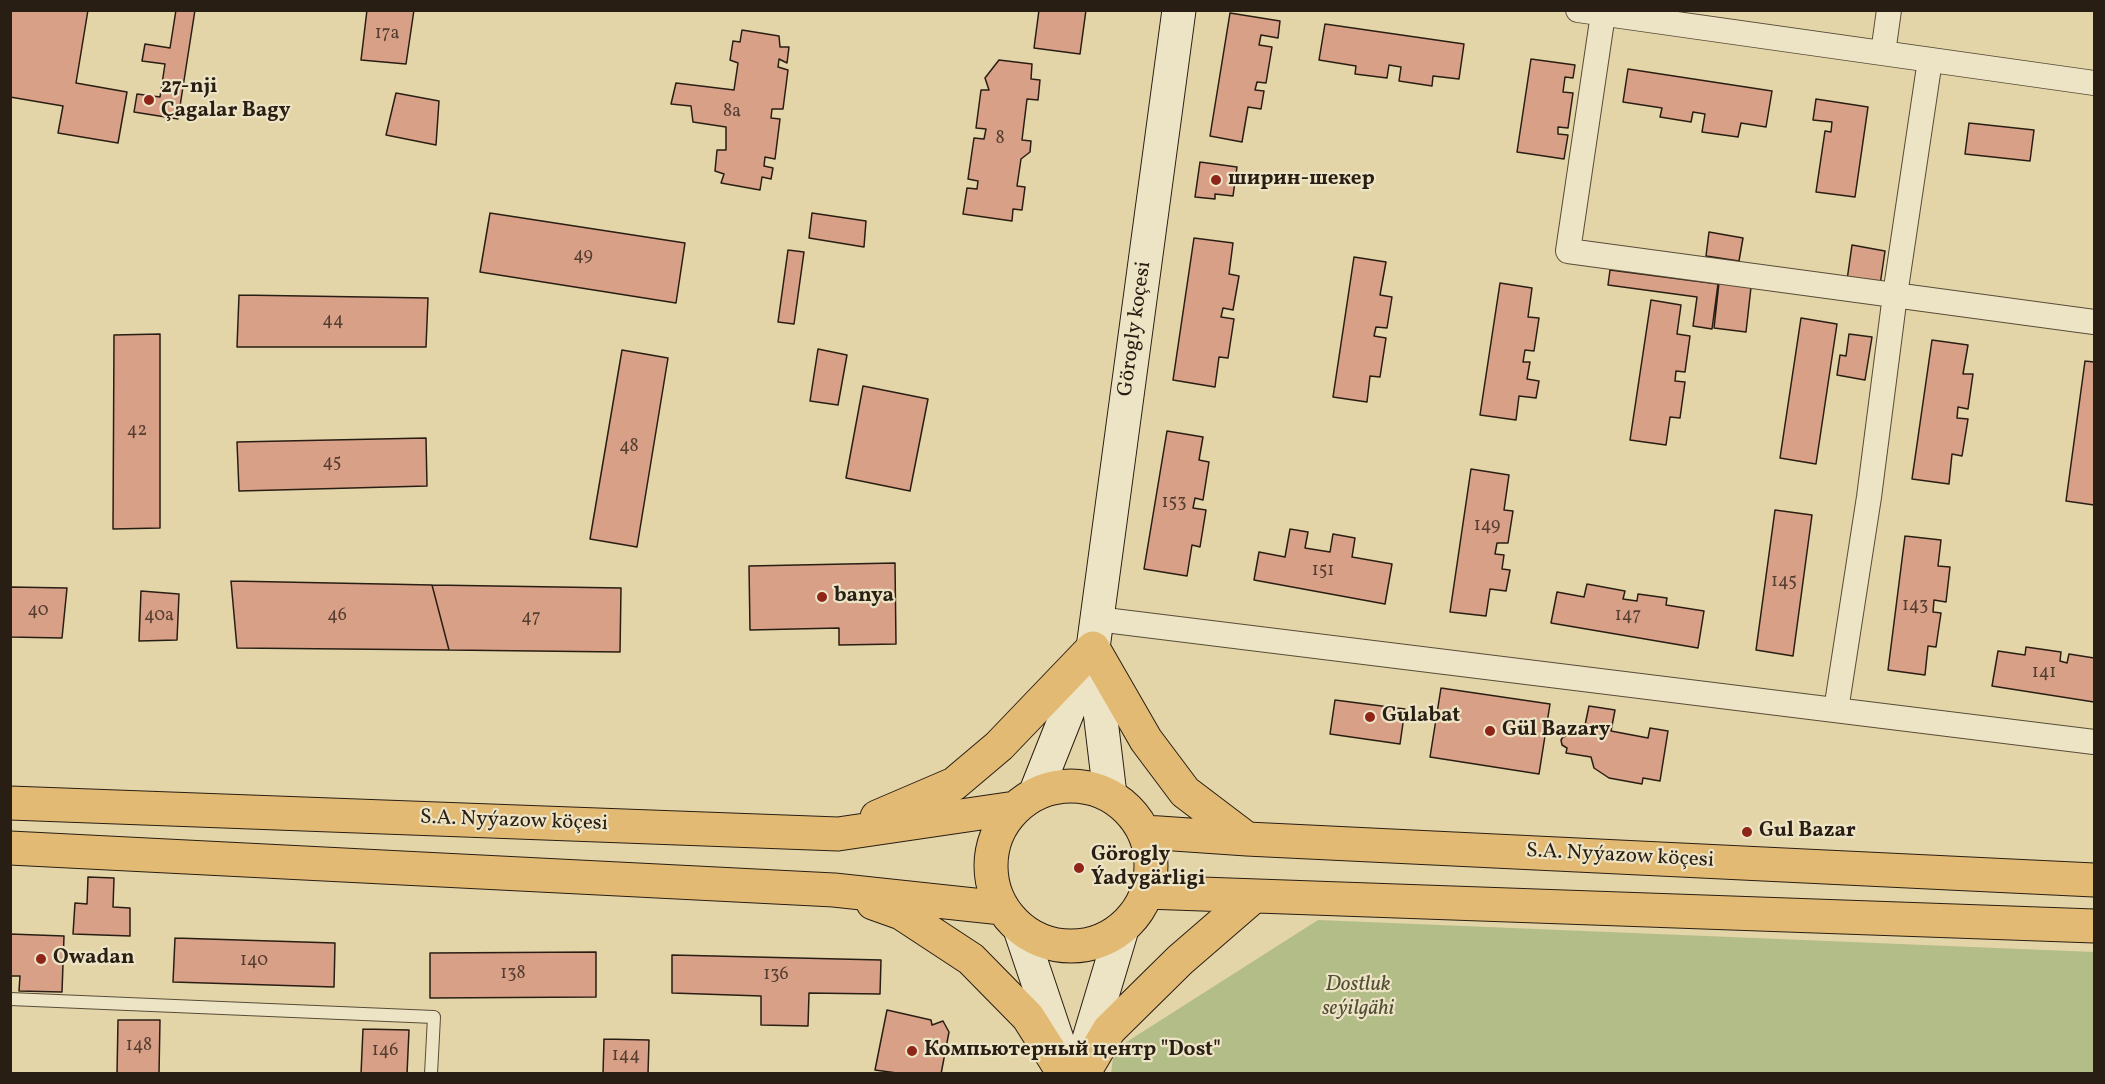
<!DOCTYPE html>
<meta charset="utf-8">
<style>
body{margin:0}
#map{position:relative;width:2105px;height:1084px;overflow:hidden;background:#e3d5a7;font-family:Vollkorn,serif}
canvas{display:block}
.frame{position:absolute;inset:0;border:12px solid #291e13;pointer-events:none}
</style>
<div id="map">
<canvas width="2105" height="1084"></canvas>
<div class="frame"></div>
</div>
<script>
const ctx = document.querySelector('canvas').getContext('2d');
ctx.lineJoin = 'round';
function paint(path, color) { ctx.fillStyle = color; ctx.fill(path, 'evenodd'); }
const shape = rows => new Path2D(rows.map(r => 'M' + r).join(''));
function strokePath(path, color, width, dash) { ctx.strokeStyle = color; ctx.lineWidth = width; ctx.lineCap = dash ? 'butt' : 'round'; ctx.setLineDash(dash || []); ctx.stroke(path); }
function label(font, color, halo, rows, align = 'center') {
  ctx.font = font + ' Vollkorn,serif'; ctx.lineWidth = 4.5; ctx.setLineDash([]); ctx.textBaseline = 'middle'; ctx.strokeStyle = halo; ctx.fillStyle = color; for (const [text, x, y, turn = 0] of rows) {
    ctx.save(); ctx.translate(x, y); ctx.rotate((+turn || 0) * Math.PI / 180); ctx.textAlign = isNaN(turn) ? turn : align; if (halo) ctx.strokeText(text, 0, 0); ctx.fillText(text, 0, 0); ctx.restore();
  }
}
paint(shape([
 [1318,920,2094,952,2094,1073,1111,1074,1114,1050]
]), '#b3bd88');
const building = shape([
 [10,10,88,10,76,83,127,92,118,143,58,133,63,106,10,97,10,10],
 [176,10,195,10,178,119,134,112,137,94,160,97,165,64,142,61,145,44,170,48,176,10],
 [367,10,414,10,406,64,361,60,367,10],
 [1039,10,1086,10,1080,54,1034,48,1039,10],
 [1230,13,1280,21,1278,38,1261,35,1259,45,1272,47,1266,83,1257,82,1255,90,1264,91,1261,109,1248,107,1242,142,1210,136,1230,13],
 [1325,24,1464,44,1459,79,1433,76,1432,86,1399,81,1401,67,1389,65,1387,78,1355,74,1356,66,1319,60,1325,24],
 [742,30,779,36,780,47,789,47,787,63,779,59,778,67,788,70,783,109,772,109,771,118,780,119,775,159,765,157,764,166,773,168,771,179,762,177,760,190,721,183,724,174,715,171,717,150,726,150,726,127,693,122,691,106,671,104,676,83,734,90,738,63,730,60,733,41,740,42,742,30],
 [1531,59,1575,65,1573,78,1565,77,1563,92,1573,93,1568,128,1558,127,1558,134,1568,135,1564,159,1517,152,1531,59],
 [999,60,1032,64,1031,79,1040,80,1038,100,1027,99,1022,140,1031,141,1030,152,1021,159,1017,186,1025,187,1022,210,1013,209,1012,221,963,214,967,188,977,189,978,181,968,179,974,138,984,139,986,129,976,128,981,90,989,90,985,78,999,60],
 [1628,69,1772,91,1766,127,1741,123,1738,137,1702,132,1705,114,1693,112,1691,122,1660,117,1662,108,1623,102,1628,69],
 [396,93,439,101,436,145,386,135,396,93],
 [1816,99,1868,107,1855,197,1816,192,1825,131,1831,132,1832,122,1813,120,1816,99],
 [1969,123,2034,130,2030,161,1965,154,1969,123],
 [1200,162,1237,167,1233,196,1215,194,1215,199,1195,197,1200,162],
 [490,213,685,243,676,303,480,272,490,213],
 [812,213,866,221,864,247,809,238,812,213],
 [1709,232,1743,238,1739,261,1706,256,1709,232],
 [1194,238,1233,243,1229,274,1239,276,1233,310,1223,308,1221,317,1234,319,1228,358,1219,357,1215,387,1173,380,1194,238],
 [1852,245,1885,251,1880,285,1847,280,1852,245],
 [788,250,804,252,794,324,778,322,788,250],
 [1354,257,1386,262,1380,295,1392,297,1387,328,1376,327,1374,336,1386,338,1380,377,1370,376,1367,402,1333,397,1354,257],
 [1610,270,1718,284,1712,329,1693,326,1697,297,1608,285,1610,270],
 [1500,283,1532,288,1528,317,1539,318,1534,351,1525,350,1523,362,1530,362,1527,379,1539,381,1536,398,1519,396,1516,420,1480,415,1500,283],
 [1719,283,1751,287,1746,332,1714,328,1719,283],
 [239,295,428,298,426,347,237,347,239,295],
 [1651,300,1681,305,1677,334,1690,336,1685,372,1676,371,1675,381,1685,382,1680,418,1670,417,1666,445,1630,440,1651,300],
 [1801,318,1837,324,1816,464,1780,458,1801,318],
 [160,334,160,528,113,529,114,335,160,334],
 [1849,334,1872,337,1865,380,1837,375,1840,355,1846,356,1849,334],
 [1932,340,1968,345,1963,374,1973,374,1968,409,1958,407,1957,418,1968,419,1962,456,1952,454,1949,484,1912,479,1932,340],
 [818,349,847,355,838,405,810,401,818,349],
 [622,350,668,358,637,547,590,539,622,350],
 [2085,361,2094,362,2094,505,2066,501,2085,361],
 [863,386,928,399,910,491,846,478,863,386],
 [1167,431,1203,437,1199,460,1209,462,1203,500,1195,498,1193,508,1206,510,1200,547,1192,545,1187,576,1144,569,1167,431],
 [426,438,427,486,239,491,237,442,426,438],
 [1471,469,1509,475,1504,510,1513,511,1508,543,1497,543,1495,554,1504,555,1502,569,1510,570,1506,591,1490,589,1486,616,1450,612,1471,469],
 [1775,510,1812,515,1793,656,1756,650,1775,510],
 [1290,529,1308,532,1305,548,1330,552,1333,534,1355,538,1352,557,1392,564,1385,604,1254,580,1259,552,1285,557,1290,529],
 [1905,536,1941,540,1938,566,1950,567,1946,602,1934,600,1933,612,1941,613,1936,647,1928,646,1925,675,1888,670,1905,536],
 [895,563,896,644,839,645,839,628,750,630,749,566,895,563],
 [231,581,432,585,449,650,237,648,231,581],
 [1587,584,1625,591,1623,599,1637,601,1638,594,1667,598,1666,605,1704,611,1698,648,1551,623,1557,592,1584,597,1587,584],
 [432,585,621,588,620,652,449,650,432,585],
 [10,587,67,588,62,638,10,637,10,587],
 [141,591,179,594,177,640,139,641,141,591],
 [2026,647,2061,652,2060,661,2067,663,2069,654,2094,658,2094,702,1992,686,1998,651,2025,655,2026,647],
 [1441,688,1550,704,1539,774,1430,757,1441,688],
 [1335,700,1405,709,1400,744,1330,734,1335,700],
 [1589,706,1615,710,1611,731,1648,738,1650,728,1668,731,1660,781,1643,778,1642,784,1609,778,1594,768,1591,757,1566,753,1567,748,1562,745,1561,740,1563,737,1569,735,1571,727,1584,730,1589,706],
 [88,877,114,878,113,907,130,908,130,936,73,934,75,903,87,904,88,877],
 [10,934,64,936,62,992,19,991,20,976,10,976,10,934],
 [175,938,335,943,334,987,173,982,175,938],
 [596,952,596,997,430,998,430,953,596,952],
 [672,955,881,960,880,994,809,993,808,1026,761,1025,761,996,672,993,672,955],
 [887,1010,931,1020,932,1025,943,1021,949,1032,941,1074,904,1074,875,1070,887,1010],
 [118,1020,160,1020,159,1074,117,1074,118,1020],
 [363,1029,409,1030,407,1074,361,1074,363,1029],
 [604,1039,649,1040,648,1074,603,1074,604,1039]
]);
paint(building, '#d9a088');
strokePath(building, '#291e13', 1.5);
const lane = shape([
 [10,999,434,1017,431,1074]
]);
const street = shape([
 [1578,10,2094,83],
 [1603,14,1568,251,2094,322],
 [1883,53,1889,10],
 [1097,619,2094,742],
 [1836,710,1869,497,1895,295,1930,60]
]);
const secondary = shape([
 [1093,653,1110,795],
 [1035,794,1093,648,1179,10],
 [1020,929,1066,1066],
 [1080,1069,1122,929]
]);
const primary = shape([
 '991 866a80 80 0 1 1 160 0a80 80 0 1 1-160 0Z',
 [10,803,838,834,1015,808],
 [877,817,954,784,999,746,1093,648,1146,740,1185,792,1247,839],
 [1145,832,1247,839,2094,880],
 [10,848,834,890,1002,908],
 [1146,892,2094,926],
 [873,903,901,913,971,959,1028,1017,1064,1074],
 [1083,1074,1109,1030,1180,960,1254,896]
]);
strokePath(lane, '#584c38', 14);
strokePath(street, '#584c38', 26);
strokePath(secondary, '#291e13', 35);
strokePath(primary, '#291e13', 35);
strokePath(lane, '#ede4c6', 12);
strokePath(street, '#ede4c6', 24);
strokePath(secondary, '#ede4c6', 33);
strokePath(primary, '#e2ba74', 33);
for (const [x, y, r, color] of [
 [149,100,6,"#8f2418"],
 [1216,180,6,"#8f2418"],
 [822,597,6,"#8f2418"],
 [1370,717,6,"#8f2418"],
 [1490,731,6,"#8f2418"],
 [1747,832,6,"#8f2418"],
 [1079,868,6,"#8f2418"],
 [41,959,6,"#8f2418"],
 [912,1051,6,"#8f2418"]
]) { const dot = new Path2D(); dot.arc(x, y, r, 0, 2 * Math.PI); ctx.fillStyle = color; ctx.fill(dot); strokePath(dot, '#ede4c6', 2); }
label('18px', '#553e30', null, [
 ["17a",387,35],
 ["8a",732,113],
 ["8",1000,140],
 ["49",583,257],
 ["44",333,322],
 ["42",137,432],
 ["48",629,448],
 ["45",332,464],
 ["153",1174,504],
 ["149",1487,527],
 ["151",1323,572],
 ["145",1784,583],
 ["143",1915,607],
 ["40",38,612],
 ["40a",159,617],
 ["46",337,617],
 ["147",1628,617],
 ["47",531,619],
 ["141",2044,674],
 ["140",254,962],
 ["138",513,975],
 ["136",776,976],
 ["148",139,1047],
 ["146",385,1052],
 ["144",626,1057]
]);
label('bold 21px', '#291e13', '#ede4c6', [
 ["27-nji",161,88],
 ["Çagalar Bagy",161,112],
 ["ширин-шекер",1228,180],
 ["banya",834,597],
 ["Gulabat",1382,717],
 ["Gül Bazary",1502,731],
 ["Gul Bazar",1759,832],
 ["Görogly",1091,856],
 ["Ýadygärligi",1091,880],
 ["Owadan",53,959],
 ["Компьютерный центр \"Dost\"",924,1051]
], 'left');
label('21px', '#291e13', '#ede4c6', [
 ["Görogly koçesi",1136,329,-82],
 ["S.A. Nyýazow köçesi",514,822,2],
 ["S.A. Nyýazow köçesi",1620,857,3]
]);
label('italic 21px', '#524e36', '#ede4c6', [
 ["Dostluk",1358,986],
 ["seýilgähi",1358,1010]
]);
</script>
